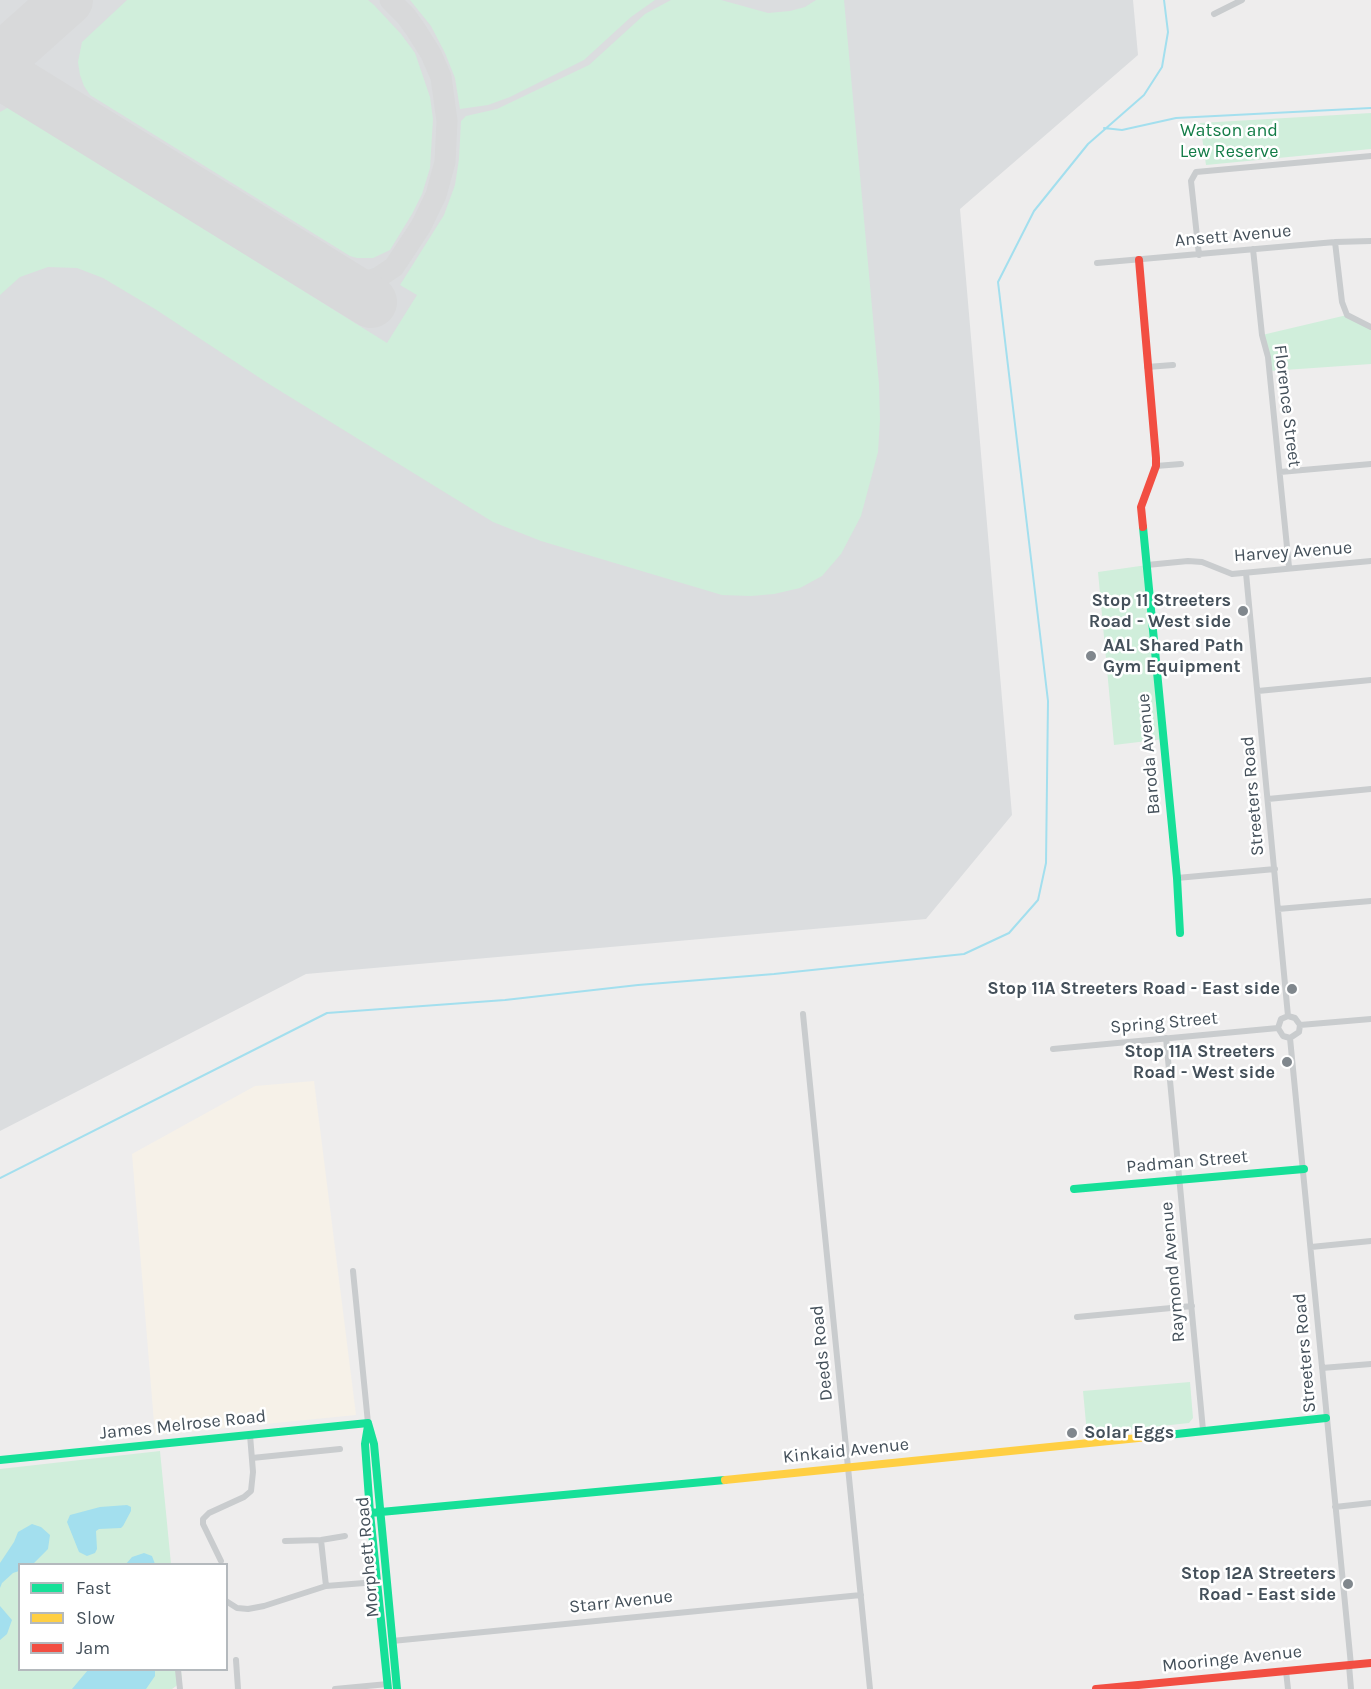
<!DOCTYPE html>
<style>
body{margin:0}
#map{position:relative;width:1371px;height:1689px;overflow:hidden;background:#eeeded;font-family:Karla,sans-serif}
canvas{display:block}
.legend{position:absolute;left:18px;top:1563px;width:210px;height:108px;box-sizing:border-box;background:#fff;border:2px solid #b4b9bd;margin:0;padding:8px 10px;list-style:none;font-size:18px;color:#44505a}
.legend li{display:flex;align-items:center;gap:12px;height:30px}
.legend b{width:30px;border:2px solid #b4b9bd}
</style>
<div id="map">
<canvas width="1371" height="1689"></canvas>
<ul class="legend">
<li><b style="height:8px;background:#16e098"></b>Fast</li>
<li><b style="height:8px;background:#ffcf43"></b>Slow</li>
<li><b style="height:8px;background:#f24e42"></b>Jam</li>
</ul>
</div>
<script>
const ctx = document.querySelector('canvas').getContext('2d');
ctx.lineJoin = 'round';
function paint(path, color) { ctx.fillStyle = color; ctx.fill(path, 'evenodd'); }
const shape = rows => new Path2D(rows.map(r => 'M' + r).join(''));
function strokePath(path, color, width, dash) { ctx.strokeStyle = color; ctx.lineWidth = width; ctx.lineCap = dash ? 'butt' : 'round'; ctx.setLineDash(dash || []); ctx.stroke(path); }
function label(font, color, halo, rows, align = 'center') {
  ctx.font = font + ' Karla,sans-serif'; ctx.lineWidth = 5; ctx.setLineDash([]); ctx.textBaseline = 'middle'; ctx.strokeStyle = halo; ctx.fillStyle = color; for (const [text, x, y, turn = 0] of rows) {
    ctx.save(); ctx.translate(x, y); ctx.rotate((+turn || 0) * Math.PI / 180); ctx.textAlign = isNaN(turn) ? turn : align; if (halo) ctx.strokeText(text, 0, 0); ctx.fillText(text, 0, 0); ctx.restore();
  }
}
paint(shape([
 [314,1081,356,1415,155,1435,132,1154,255,1086]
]), '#f6f1e8');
paint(shape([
 [0,0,1133,0,1138,55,960,209,1012,815,926,919,306,974,0,1131]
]), '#dbdddf');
paint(shape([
 [127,0,368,0,374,5,401,34,415,53,430,97,433,119,430,168,422,194,412,214,390,250,373,258,357,258,350,256,90,95,84,86,80,75,78,62,82,42],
 [410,0,655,0,631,17,584,60,510,97,488,105,460,109,455,78,445,53,431,26],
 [671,0,721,0,768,13,790,11,805,7,816,0,844,0,879,384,880,420,878,452,861,516,841,554,822,576,800,588,774,594,751,596,722,595,541,541,493,522,269,384,155,309,103,278,77,268,48,267,20,277,0,295,0,112,9,107,387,343,417,295,400,285,444,215,455,185,459,159,461,121,466,116,497,109,589,65,645,14],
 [1371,113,1371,149,1206,165,1200,123],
 [1347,315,1371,327,1371,364,1270,371,1262,335],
 [1147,565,1164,739,1114,745,1098,572],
 [1190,1382,1193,1418,1189,1423,1087,1434,1083,1391],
 [160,1451,171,1564,20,1564,20,1670,181,1670,182,1682,172,1689,0,1689,0,1469]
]), '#d0eedb');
paint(shape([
 [127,1505,131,1507,131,1511,123,1526,121,1528,99,1529,96,1531,97,1549,95,1553,87,1556,79,1552,67,1522,70,1515,100,1507],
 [32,1524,41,1527,50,1535,48,1549,33,1564,20,1564,19,1571,13,1573,2,1583,0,1588,0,1563,14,1542,18,1532],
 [144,1553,152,1556,155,1564,126,1564,132,1557],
 [0,1606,12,1620,7,1634,0,1640],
 [88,1670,155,1670,155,1676,146,1689,72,1689]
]), '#a3dfee');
strokePath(shape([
 [1104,128,1122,130,1176,118,1371,108],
 [0,1178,327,1013,505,1000,638,985,774,974,964,954,1009,933,1038,900,1046,863,1048,701,998,282,1034,211,1088,144,1144,95,1162,67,1168,32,1164,0]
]), '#a3dfee', 2);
strokePath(shape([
 [332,278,355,282,371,280,379,277,394,267,421,226,436,195,445,162,447,121,441,77,431,54,416,30,406,16,390,0]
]), '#d8d9da', 21);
strokePath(shape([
 [0,60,67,0],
 [0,73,371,302]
]), '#d8d9da', 52);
strokePath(shape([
 [1214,14,1242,0],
 [1335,242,1342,302,1347,315,1371,327],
 [1253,249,1262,335,1268,357,1289,567],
 [1199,255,1191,181,1196,172,1371,156],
 [1097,263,1335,242,1371,241],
 [1147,367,1173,365],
 [1156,466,1181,464],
 [1280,472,1371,464],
 [1147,565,1188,561,1202,562,1232,574,1371,561],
 [1246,573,1288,1016],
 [1258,691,1371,680],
 [1268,799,1371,789],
 [1177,878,1275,869],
 [1278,909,1371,901],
 [803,1014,870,1689],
 [1288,1016,1295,1018,1300,1025,1299,1032,1290,1038],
 [1288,1016,1281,1019,1278,1028,1283,1036,1290,1038],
 [1300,1025,1371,1019],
 [1166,1038,1203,1430],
 [1290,1038,1351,1665],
 [1053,1049,1278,1028],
 [1311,1247,1371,1241],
 [353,1271,368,1423],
 [1077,1317,1192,1306],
 [1322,1368,1371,1364],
 [252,1458,340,1449],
 [1335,1507,1371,1503],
 [321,1540,326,1586],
 [285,1541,321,1540,345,1536],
 [221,1561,203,1524,203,1519,209,1513,244,1497,251,1491,253,1472,250,1435],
 [226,1601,237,1608,248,1609,264,1606,326,1586,377,1582],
 [392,1641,861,1595],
 [236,1660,238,1689],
 [1349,1665,1351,1689],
 [178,1670,180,1689],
 [1286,1671,1288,1689],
 [335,1689,388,1684]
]), '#c9ccce', 6);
strokePath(shape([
 [1143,527,1177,878,1180,933],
 [1074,1189,1304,1169],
 [368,1423,374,1444,397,1689],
 [368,1426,365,1444,370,1513,388,1689],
 [1158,1436,1326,1418],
 [0,1460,368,1423],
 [370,1513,725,1480]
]), '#16e098', 8);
strokePath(shape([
 [725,1480,1158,1436]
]), '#ffcf43', 8);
strokePath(shape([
 [1139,260,1156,458,1156,466,1141,507,1143,527],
 [1096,1689,1371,1663]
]), '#f24e42', 8);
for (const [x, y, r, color] of [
 [1243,611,6,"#80878d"],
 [1091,656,6,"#80878d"],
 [1292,989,6,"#80878d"],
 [1287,1062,6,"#80878d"],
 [1072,1433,6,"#80878d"],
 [1348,1584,6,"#80878d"]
]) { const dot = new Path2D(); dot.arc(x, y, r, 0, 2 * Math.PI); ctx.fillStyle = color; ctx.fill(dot); strokePath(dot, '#fff', 2); }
label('18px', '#137c47', '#fff', [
 ["Watson and",1229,131],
 ["Lew Reserve",1229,152]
]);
label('18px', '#44505a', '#fff', [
 ["Ansett Avenue",1233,236,-5],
 ["Florence Street",1287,406,83],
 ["Harvey Avenue",1293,552,-4],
 ["Baroda Avenue",1149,754,-95],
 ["Streeters Road",1253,796,-95],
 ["Spring Street",1164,1023,-5],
 ["Padman Street",1187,1162,-5],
 ["Raymond Avenue",1173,1272,-95],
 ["Deeds Road",822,1353,-96],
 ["Streeters Road",1305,1353,-95],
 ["James Melrose Road",183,1425,-6],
 ["Kinkaid Avenue",846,1451,-6],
 ["Morphett Road",368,1557,-95],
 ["Starr Avenue",621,1602,-6],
 ["Mooringe Avenue",1232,1659,-6]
]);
label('bold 18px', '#44505a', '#fff', [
 ["Stop 11 Streeters",1231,601],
 ["Road - West side",1231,622],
 ["AAL Shared Path",1103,646,"left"],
 ["Gym Equipment",1103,667,"left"],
 ["Stop 11A Streeters Road - East side",1280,989],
 ["Stop 11A Streeters",1275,1052],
 ["Road - West side",1275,1073],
 ["Solar Eggs",1084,1433,"left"],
 ["Stop 12A Streeters",1336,1574],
 ["Road - East side",1336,1595]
], 'right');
</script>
